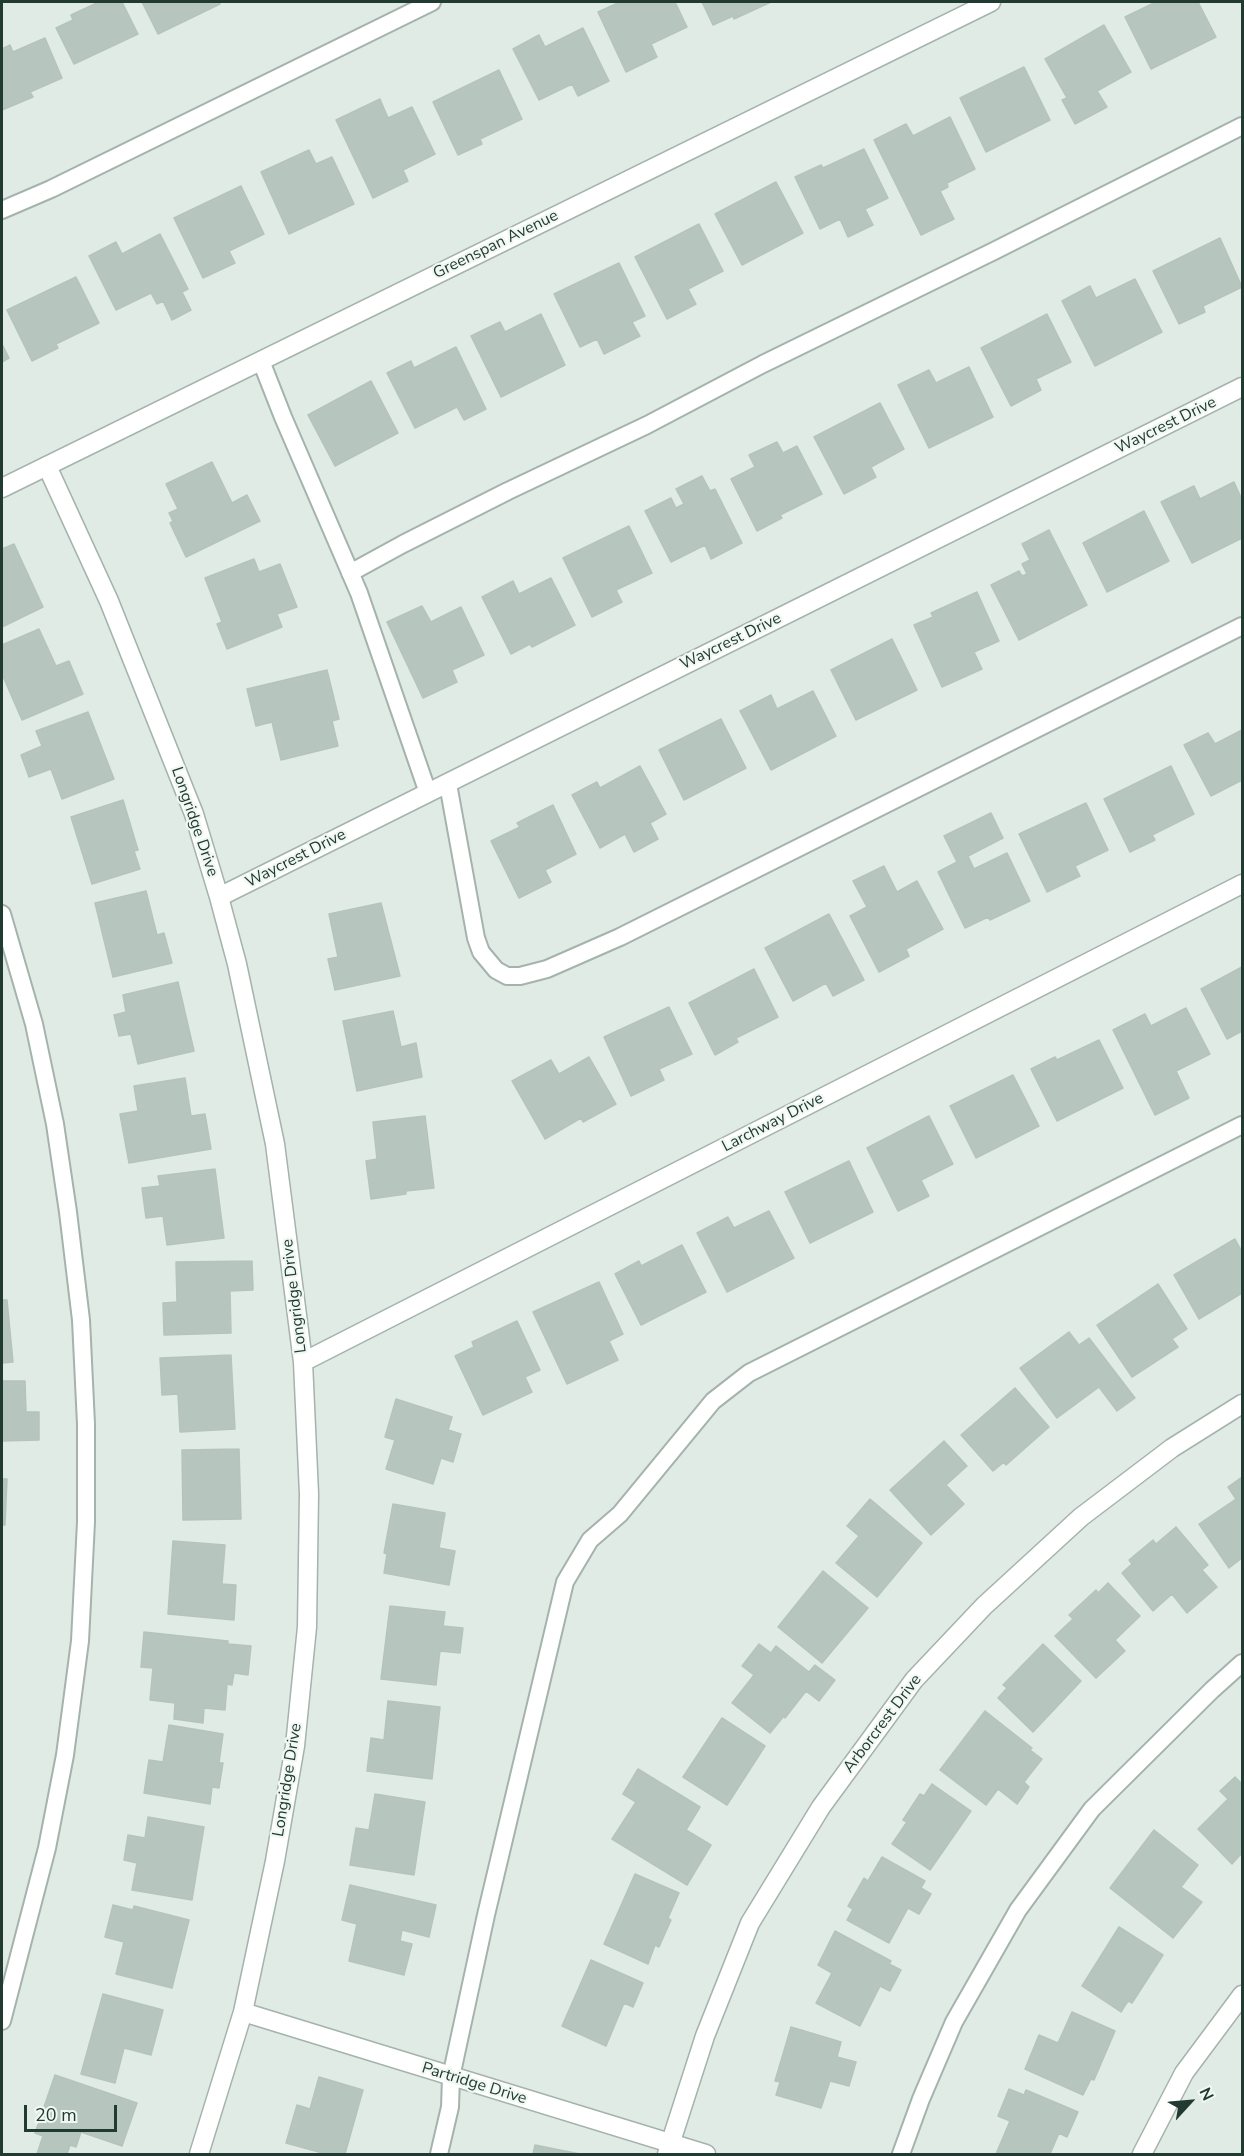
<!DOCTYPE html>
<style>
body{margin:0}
#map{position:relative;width:1244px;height:2156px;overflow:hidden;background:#e1ebe6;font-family:"Nunito Sans",sans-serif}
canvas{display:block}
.frame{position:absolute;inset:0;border:3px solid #223b32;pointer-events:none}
.north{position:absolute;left:1160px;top:2072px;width:60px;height:60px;-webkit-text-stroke:4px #f1f8f4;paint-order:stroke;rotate:64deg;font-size:16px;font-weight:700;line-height:24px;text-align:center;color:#223b32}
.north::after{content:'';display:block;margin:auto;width:21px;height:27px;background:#223b32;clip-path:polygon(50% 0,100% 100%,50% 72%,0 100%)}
.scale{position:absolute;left:24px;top:2105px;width:93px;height:27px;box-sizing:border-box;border:3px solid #223b32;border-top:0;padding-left:8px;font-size:18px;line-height:21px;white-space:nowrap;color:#223b32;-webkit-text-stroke:4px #f1f8f4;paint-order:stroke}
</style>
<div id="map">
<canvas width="1244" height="2156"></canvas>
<div class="frame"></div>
<div class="north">N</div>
<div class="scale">20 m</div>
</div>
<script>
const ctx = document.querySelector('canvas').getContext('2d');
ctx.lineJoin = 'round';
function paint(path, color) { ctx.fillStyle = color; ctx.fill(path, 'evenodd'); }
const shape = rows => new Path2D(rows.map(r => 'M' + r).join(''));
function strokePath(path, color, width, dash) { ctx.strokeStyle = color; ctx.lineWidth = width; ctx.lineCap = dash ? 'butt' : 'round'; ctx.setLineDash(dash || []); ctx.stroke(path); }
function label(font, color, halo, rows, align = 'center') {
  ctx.font = font + ' "Nunito Sans",sans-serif'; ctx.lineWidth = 4.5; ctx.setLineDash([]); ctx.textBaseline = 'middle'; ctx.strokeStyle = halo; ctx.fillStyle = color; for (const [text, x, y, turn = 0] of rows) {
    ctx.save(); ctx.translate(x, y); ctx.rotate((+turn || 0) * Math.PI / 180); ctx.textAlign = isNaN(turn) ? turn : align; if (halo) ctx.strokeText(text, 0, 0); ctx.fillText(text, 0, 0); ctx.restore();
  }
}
const building = shape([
 [99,2,122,2,138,34,74,64,56,28,73,20,71,15,99,2],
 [142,2,219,2,220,4,158,34,142,2],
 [620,2,675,2,687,27,651,44,657,57,626,72,598,12,620,2],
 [702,2,771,2,734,19,733,16,713,25,702,2],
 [1156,2,1198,2,1216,37,1151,69,1125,17,1156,2],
 [1104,25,1131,72,1097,91,1107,107,1075,124,1062,100,1067,98,1045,59,1104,25],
 [583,28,609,81,578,96,572,84,539,100,513,49,539,35,545,47,583,28],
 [45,38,62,78,30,92,33,97,2,110,2,49,10,45,13,52,45,38],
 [1024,67,1050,120,986,152,960,98,1024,67],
 [499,70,522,119,480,139,482,144,458,155,433,102,499,70],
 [380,99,388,118,412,107,435,154,403,170,408,181,373,198,336,120,380,99],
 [950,117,975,169,947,183,948,187,940,191,954,219,921,235,874,140,906,124,913,136,950,117],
 [864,149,888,198,865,209,873,225,848,237,840,219,820,229,795,177,821,165,823,168,864,149],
 [309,150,316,164,332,157,354,204,289,234,261,172,309,150],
 [776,182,803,233,742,265,715,214,776,182],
 [241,186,264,234,229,251,235,263,203,278,174,218,241,186],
 [699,224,723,271,688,289,696,304,667,319,635,257,699,224],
 [160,234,188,289,182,292,191,310,172,320,163,301,157,304,151,293,116,310,89,256,116,242,122,254,160,234],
 [1220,238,1242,287,1203,306,1205,312,1179,324,1153,271,1220,238],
 [619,263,645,316,632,322,640,336,604,354,597,339,580,347,554,294,619,263],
 [76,277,99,323,56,344,58,348,32,361,7,310,76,277],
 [1135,279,1162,332,1095,366,1062,301,1090,286,1096,298,1135,279],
 [541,314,565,365,501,397,471,336,500,322,505,332,541,314],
 [1047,314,1071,362,1036,379,1041,390,1011,406,981,348,1047,314],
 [2,344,9,358,2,362,2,344],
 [456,347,486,409,464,420,457,407,415,428,387,373,411,361,414,368,456,347],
 [969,367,993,417,929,448,898,385,929,370,936,383,969,367],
 [371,381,398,433,335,466,308,415,371,381],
 [880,403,904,449,871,467,876,477,844,494,814,437,880,403],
 [777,442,783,453,797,446,822,494,780,515,782,518,757,531,731,479,755,467,749,455,777,442],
 [212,462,232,503,247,495,260,521,186,557,170,523,173,521,169,513,178,509,166,484,212,462],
 [702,476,710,491,715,489,742,543,711,559,705,545,671,562,645,511,671,498,676,508,684,504,676,489,702,476],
 [1234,482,1242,500,1242,538,1192,563,1161,502,1194,486,1200,499,1234,482],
 [1144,511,1169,561,1107,592,1083,543,1144,511],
 [629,526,652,573,616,590,622,602,592,617,563,558,629,526],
 [1049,530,1087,605,1019,640,991,585,1019,571,1022,576,1027,574,1022,564,1030,560,1022,544,1049,530],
 [14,544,43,607,2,627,2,549,14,544],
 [254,559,259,572,280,564,297,607,277,614,282,627,227,649,217,624,222,622,205,578,254,559],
 [551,578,575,625,532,647,530,644,511,654,482,597,513,581,519,594,551,578],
 [977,592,999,641,974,652,982,669,942,687,914,625,933,617,931,613,977,592],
 [422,606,431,622,461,607,484,655,452,670,457,682,423,698,387,622,422,606],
 [39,629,56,666,69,661,83,694,22,720,2,674,2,645,39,629],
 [892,639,917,690,856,720,831,670,892,639],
 [327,670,339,719,332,721,338,746,281,760,272,722,256,726,247,689,327,670],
 [813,691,836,736,771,770,740,711,771,695,777,709,813,691],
 [88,712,114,779,62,799,51,769,29,777,21,755,42,746,36,731,88,712],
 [721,719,746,768,684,800,659,750,721,719],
 [1242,730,1242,780,1211,796,1184,745,1208,733,1215,744,1242,730],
 [640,766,666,814,650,823,658,839,634,852,625,834,600,848,572,795,597,782,600,788,640,766],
 [1171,766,1194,814,1152,835,1155,840,1130,852,1104,799,1171,766],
 [123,800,138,850,134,851,140,869,92,884,71,817,123,800],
 [1086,803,1108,850,1075,866,1080,876,1047,892,1019,834,1086,803],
 [553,805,576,854,545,870,551,882,519,898,491,841,520,827,517,823,553,805],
 [991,813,1003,838,968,856,974,869,1007,853,1030,901,990,920,988,917,965,928,938,872,957,862,944,836,991,813],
 [884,866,897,892,917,881,943,929,906,949,909,956,879,972,850,916,867,907,853,881,884,866],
 [146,891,157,935,164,933,172,963,113,977,95,903,146,891],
 [381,903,400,976,335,990,328,959,338,957,329,914,381,903],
 [829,914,864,980,833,996,826,983,793,1001,765,948,829,914],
 [1242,967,1242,1031,1227,1039,1201,989,1242,967],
 [754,969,778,1017,736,1038,738,1042,715,1055,689,1003,754,969],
 [178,982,194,1051,138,1064,131,1034,119,1036,114,1015,126,1012,123,995,178,982],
 [669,1007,692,1054,659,1069,664,1080,631,1096,604,1037,669,1007],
 [1186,1008,1210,1054,1176,1071,1189,1098,1155,1115,1113,1030,1145,1014,1151,1026,1186,1008],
 [393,1011,401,1047,416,1043,422,1077,357,1091,343,1021,393,1011],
 [1099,1040,1123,1088,1057,1121,1031,1069,1055,1057,1057,1060,1099,1040],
 [589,1057,616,1104,583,1122,581,1118,545,1139,512,1081,551,1060,559,1074,589,1057],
 [1013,1075,1039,1126,976,1158,950,1106,1013,1075],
 [185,1078,191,1116,205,1114,211,1149,129,1163,120,1114,138,1111,134,1086,185,1078],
 [425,1116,434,1188,406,1191,406,1194,371,1199,366,1161,377,1159,373,1122,425,1116],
 [929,1116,953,1164,921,1180,929,1196,898,1211,867,1148,929,1116],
 [849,1161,873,1212,810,1243,785,1192,849,1161],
 [215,1169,224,1238,167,1245,163,1216,146,1218,142,1188,160,1186,158,1176,215,1169],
 [769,1211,794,1258,727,1292,697,1233,728,1217,734,1228,769,1211],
 [1235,1239,1242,1252,1242,1293,1199,1319,1174,1275,1235,1239],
 [682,1245,706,1292,641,1325,615,1274,639,1261,641,1266,682,1245],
 [252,1261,253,1290,230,1291,231,1333,164,1335,163,1303,177,1302,176,1262,252,1261],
 [599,1282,623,1334,609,1341,618,1360,567,1384,533,1312,599,1282],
 [1158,1284,1187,1329,1172,1339,1178,1347,1132,1377,1097,1325,1158,1284],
 [2,1300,7,1300,13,1362,2,1363,2,1300],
 [517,1321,540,1370,525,1377,532,1392,483,1415,455,1356,474,1347,472,1342,517,1321],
 [1069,1332,1079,1345,1089,1338,1135,1398,1117,1411,1099,1387,1057,1418,1020,1368,1069,1332],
 [231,1355,235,1429,180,1432,178,1394,162,1395,160,1358,231,1355],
 [2,1381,25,1381,26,1412,39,1412,39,1440,2,1441,2,1381],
 [1015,1388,1049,1427,1006,1465,1004,1462,993,1471,961,1435,1015,1388],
 [396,1399,452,1417,448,1430,461,1434,453,1462,441,1458,433,1484,386,1469,395,1440,385,1437,396,1399],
 [944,1441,967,1466,946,1485,964,1504,931,1535,890,1490,944,1441],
 [239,1449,241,1519,183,1520,182,1450,239,1449],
 [1242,1477,1242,1558,1229,1568,1199,1524,1236,1499,1228,1487,1242,1477],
 [2,1479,7,1479,5,1525,2,1525,2,1479],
 [870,1499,922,1543,877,1597,836,1563,859,1536,847,1526,870,1499],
 [393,1504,445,1513,439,1548,455,1551,449,1585,384,1573,387,1554,384,1553,393,1504],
 [1176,1527,1208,1565,1202,1570,1217,1587,1187,1613,1172,1594,1153,1611,1122,1573,1132,1564,1129,1560,1153,1540,1156,1544,1176,1527],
 [173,1541,225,1545,222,1584,236,1585,234,1620,168,1614,173,1541],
 [823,1571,868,1608,822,1663,778,1627,823,1571],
 [1108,1583,1140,1616,1115,1640,1125,1651,1096,1678,1055,1636,1073,1619,1069,1615,1096,1590,1098,1593,1108,1583],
 [390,1606,445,1612,443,1626,463,1628,460,1653,440,1651,436,1685,381,1679,390,1606],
 [144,1632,228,1641,228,1644,251,1646,248,1675,234,1673,232,1685,227,1684,225,1710,204,1708,203,1723,174,1719,175,1703,150,1700,153,1668,141,1667,144,1632],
 [759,1644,771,1653,776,1646,809,1672,815,1665,835,1680,819,1701,806,1691,785,1718,784,1716,770,1733,732,1703,754,1675,742,1666,759,1644],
 [1043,1644,1081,1681,1033,1732,998,1698,1007,1688,1003,1685,1043,1644],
 [388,1701,440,1707,432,1779,367,1771,371,1738,384,1740,388,1701],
 [985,1711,1032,1748,1030,1750,1042,1759,1024,1782,1029,1787,1017,1804,998,1789,986,1805,940,1770,985,1711],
 [722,1718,765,1746,727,1805,683,1777,722,1718],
 [169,1725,223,1734,219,1763,223,1763,219,1788,212,1787,210,1804,144,1793,149,1760,163,1762,169,1725],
 [638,1769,700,1807,686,1830,711,1845,687,1885,612,1839,636,1802,623,1794,638,1769],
 [1235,1777,1242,1784,1242,1855,1241,1854,1232,1864,1198,1829,1228,1799,1220,1791,1235,1777],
 [932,1784,971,1811,930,1870,892,1844,907,1822,903,1820,920,1794,924,1796,932,1784],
 [375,1794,425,1802,414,1875,350,1865,356,1828,369,1830,375,1794],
 [148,1817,204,1827,192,1900,132,1890,137,1863,124,1860,128,1835,145,1838,148,1817],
 [1154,1830,1198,1865,1181,1887,1202,1902,1173,1938,1110,1888,1154,1830],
 [882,1857,925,1881,921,1888,931,1894,919,1914,908,1908,889,1943,847,1920,853,1909,848,1906,864,1878,868,1881,882,1857],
 [635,1874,679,1893,668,1918,671,1920,659,1947,655,1945,648,1964,604,1944,635,1874],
 [350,1885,436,1905,429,1937,402,1930,400,1941,412,1944,404,1975,349,1961,357,1924,342,1920,350,1885],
 [113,1905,133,1910,134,1906,189,1920,172,1988,116,1974,124,1942,105,1937,113,1905],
 [1119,1927,1163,1955,1132,2003,1128,2001,1121,2012,1082,1986,1119,1927],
 [835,1931,891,1961,889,1964,901,1970,890,1991,880,1986,860,2026,816,2003,832,1973,818,1965,835,1931],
 [591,1960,643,1983,633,2007,624,2003,606,2046,562,2026,591,1960],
 [103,1994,163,2010,151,2055,124,2048,115,2083,81,2074,103,1994],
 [1072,2012,1115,2031,1094,2080,1091,2079,1083,2095,1025,2069,1039,2035,1058,2043,1072,2012],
 [791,2027,841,2042,837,2057,856,2062,849,2086,830,2081,821,2108,776,2095,780,2082,775,2081,791,2027],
 [55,2075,137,2103,122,2146,81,2132,76,2147,70,2145,67,2154,37,2154,43,2136,35,2133,55,2075],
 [319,2077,363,2090,345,2154,326,2154,286,2143,297,2105,310,2109,319,2077],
 [1009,2089,1024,2095,1026,2090,1078,2112,1067,2137,1059,2133,1050,2154,996,2154,1010,2121,998,2116,1009,2089],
 [535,2145,580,2154,533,2154,535,2145]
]);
paint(building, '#b6c6be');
strokePath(building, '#b4c4bc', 1.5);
const service = shape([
 [2,210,51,189,432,2],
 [261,361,283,417,359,593,428,793],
 [350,573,403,544,508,491,647,425,763,364,994,251,1242,126],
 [448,784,476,938,481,952,496,970,507,976,520,976,547,969,620,937,1242,626],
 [2,914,34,1024,55,1124,68,1212,81,1320,86,1424,86,1522,80,1641,65,1755,47,1848,2,2021],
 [439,2154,450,2107,451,2077,486,1915,565,1582,590,1540,620,1514,713,1401,749,1373,1242,1125],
 [901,2154,921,2099,954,2022,1018,1910,1092,1809,1212,1690,1242,1663]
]);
const minor = shape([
 [47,466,109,601,194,814,219,897,237,964,275,1144,303,1362,309,1494,307,1627,295,1746,275,1861,243,2012,199,2154],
 [219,897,1242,387],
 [303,1362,1242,884],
 [243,2012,706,2154],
 [667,2154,705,2036,750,1923,821,1807,914,1680,984,1606,1081,1517,1172,1448,1242,1404],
 [1142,2154,1184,2073,1242,1995]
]);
const tertiary = shape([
 [2,488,991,2]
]);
strokePath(service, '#a4b3ac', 20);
strokePath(minor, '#a4b3ac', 21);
strokePath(tertiary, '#a4b3ac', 21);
strokePath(service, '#fff', 16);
strokePath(minor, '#fff', 18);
strokePath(tertiary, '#fff', 18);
label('16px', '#223b32', '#f1f8f4', [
 ["Greenspan Avenue",496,245,-26],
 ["Waycrest Drive",1166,426,-26],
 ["Waycrest Drive",731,642,-26],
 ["Longridge Drive",194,822,71],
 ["Waycrest Drive",296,859,-27],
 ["Larchway Drive",773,1123,-27],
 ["Longridge Drive",295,1296,-97],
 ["Arborcrest Drive",883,1724,-53],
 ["Longridge Drive",288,1780,-81],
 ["Partridge Drive",474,2084,17]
]);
</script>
